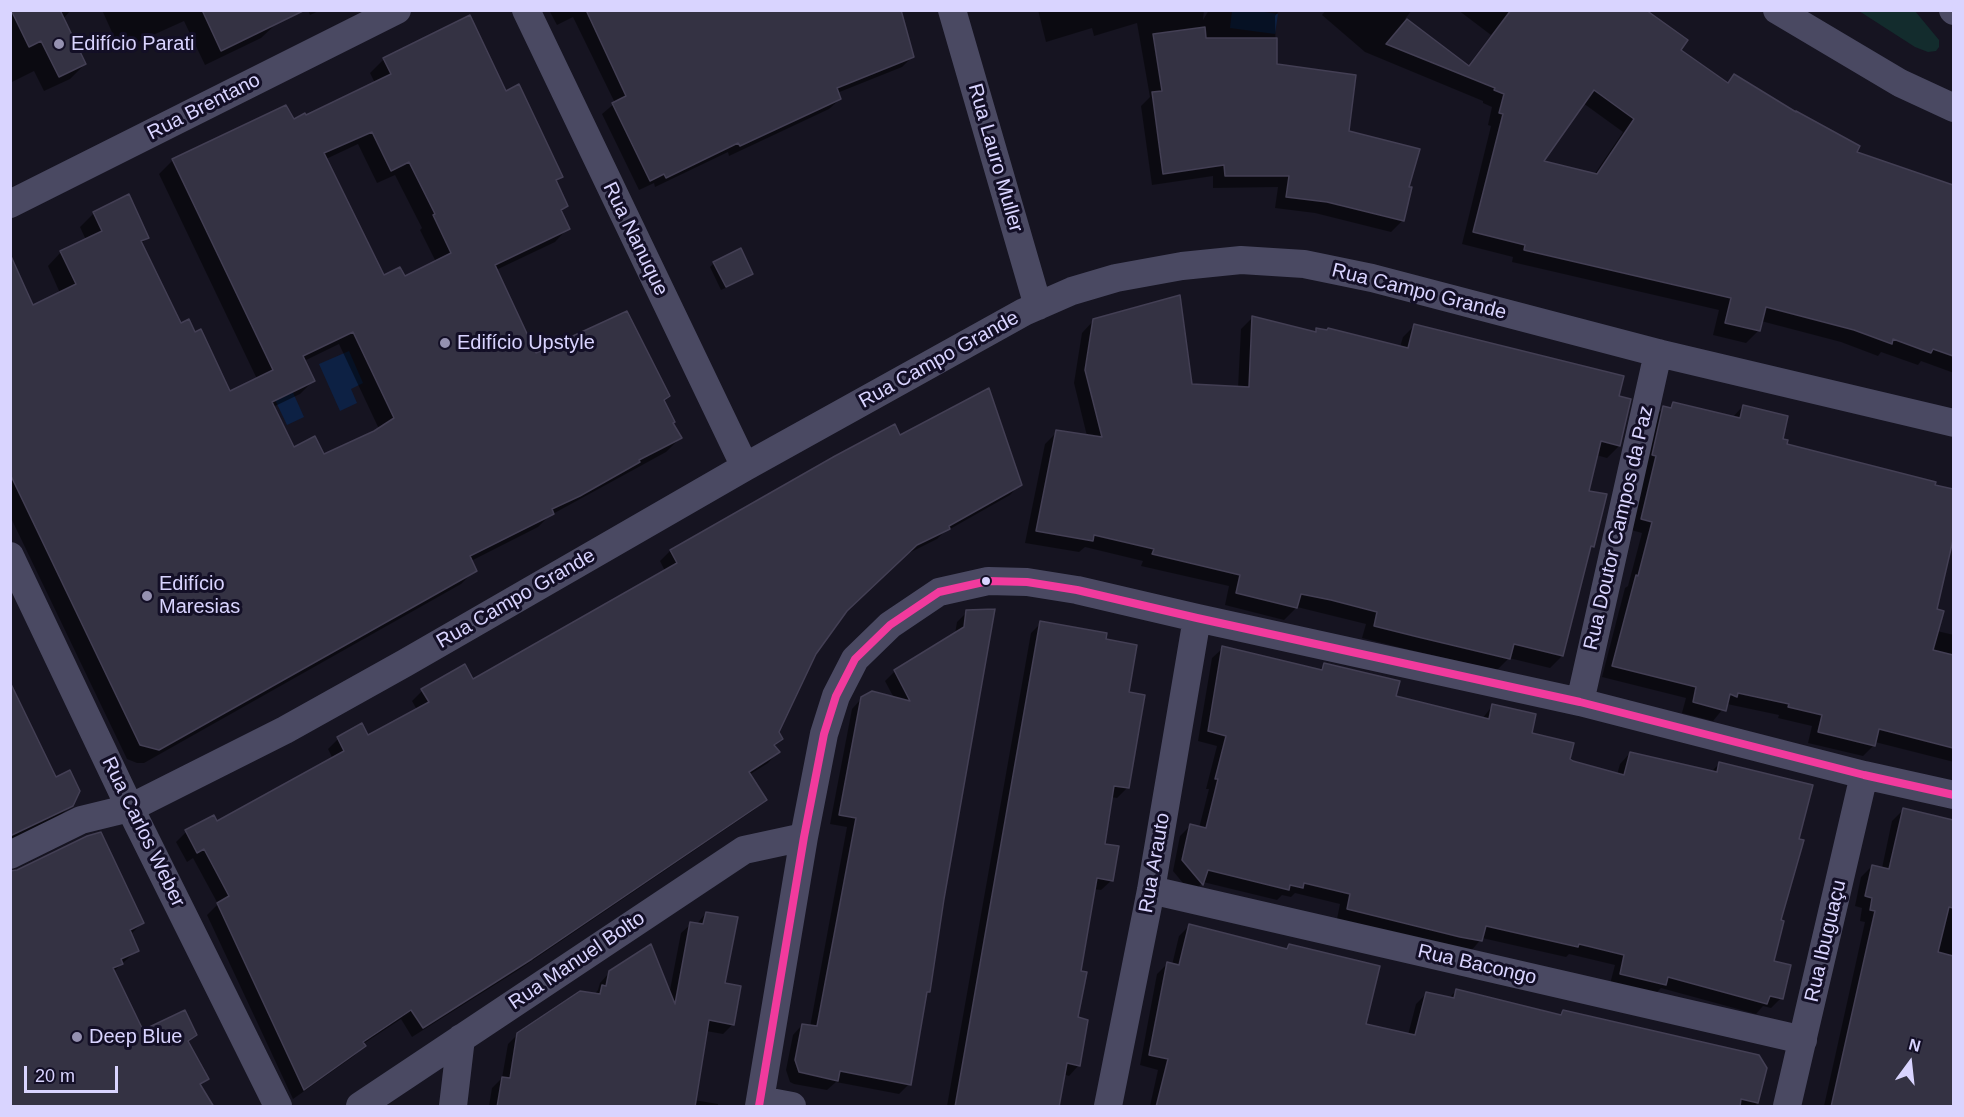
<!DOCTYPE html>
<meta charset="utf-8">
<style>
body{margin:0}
#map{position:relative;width:1964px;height:1117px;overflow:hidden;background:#161421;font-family:Arial,sans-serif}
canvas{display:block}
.frame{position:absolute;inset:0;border:12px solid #d9d4ff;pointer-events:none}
.north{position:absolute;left:1880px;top:1033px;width:60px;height:60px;-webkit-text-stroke:4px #130f26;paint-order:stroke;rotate:15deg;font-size:16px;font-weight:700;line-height:24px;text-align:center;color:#d9d4ff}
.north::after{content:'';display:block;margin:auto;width:21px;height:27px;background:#d9d4ff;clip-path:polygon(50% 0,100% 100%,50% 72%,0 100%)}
.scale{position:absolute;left:24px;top:1066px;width:94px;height:27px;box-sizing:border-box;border:3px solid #d9d4ff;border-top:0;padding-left:8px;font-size:18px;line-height:21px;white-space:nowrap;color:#d9d4ff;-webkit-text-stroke:4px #130f26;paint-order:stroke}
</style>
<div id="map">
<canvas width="1964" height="1117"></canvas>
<div class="frame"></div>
<div class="north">N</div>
<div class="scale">20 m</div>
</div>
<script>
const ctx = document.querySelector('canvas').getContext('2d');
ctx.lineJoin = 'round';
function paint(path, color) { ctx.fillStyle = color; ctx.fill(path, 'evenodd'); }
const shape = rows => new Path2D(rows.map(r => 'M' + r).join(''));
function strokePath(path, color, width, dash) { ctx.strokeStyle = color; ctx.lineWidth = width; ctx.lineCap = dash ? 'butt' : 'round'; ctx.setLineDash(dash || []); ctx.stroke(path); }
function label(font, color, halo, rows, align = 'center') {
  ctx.font = font + ' Arial,sans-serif'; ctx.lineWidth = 6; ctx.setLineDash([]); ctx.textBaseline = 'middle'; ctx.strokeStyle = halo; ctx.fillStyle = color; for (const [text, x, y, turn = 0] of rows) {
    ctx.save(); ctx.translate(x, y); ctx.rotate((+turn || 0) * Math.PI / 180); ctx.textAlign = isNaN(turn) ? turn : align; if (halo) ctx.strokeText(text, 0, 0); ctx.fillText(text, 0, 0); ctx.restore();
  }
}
paint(shape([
 [1859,11,1915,11,1939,40,1939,47,1936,51,1928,52,1915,47]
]), '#132c2d');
paint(shape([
 [1232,11,1258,11,1278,14,1275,34,1230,28],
 [349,351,363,383,351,389,357,403,340,411,319,364],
 [285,375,304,417,287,425,267,383]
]), '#0d2144');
paint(shape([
 [10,10,71,10,63,19,85,64,70,79,44,91,34,71,10,83],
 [102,10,270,10,277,23,261,38,205,65,184,21,120,50],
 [308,10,321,10,310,15],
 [549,10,900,10,912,57,902,67,837,93,840,99,829,109,729,156,728,152,655,187,654,183,639,190,602,114,615,103,573,17,557,25],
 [1038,10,1204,10,1203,20,1209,10,1280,10,1275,16,1276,66,1407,188,1403,220,1391,232,1315,213,1275,208,1278,187,1213,188,1213,176,1152,185,1141,106,1150,97,1137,23,1094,36,1092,28,1046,42],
 [1326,10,1412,10,1405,19,1467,67,1491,35,1458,10,1649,10,1647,13,1679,50,1727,83,1734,76,1855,153,1954,186,1954,373,1921,361,1918,365,1881,352,1878,356,1841,342,1761,321,1759,330,1746,343,1713,335,1719,310,1512,262,1513,257,1462,244,1491,126,1488,125,1492,107,1483,103,1483,101,1365,52,1322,15],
 [1583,103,1623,132,1594,175,1542,162],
 [384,59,505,93,562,176,555,182,566,206,561,212,568,228,555,242,496,270,536,355,663,401,671,424,680,438,666,452,549,516,538,527,471,561,475,570,461,584,144,763,137,763,127,759,10,516,10,260,33,307,60,293,48,266,61,252,86,240,80,227,94,213,128,196,148,237,141,244,180,325,229,393,257,379,159,174,173,160,305,117,375,83,370,73],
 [358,144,377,183,395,175,422,228,420,230,436,262,404,278,383,277,326,159],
 [339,344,379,429,323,456,293,449,273,407,300,394,314,380,304,361],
 [714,263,751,273,747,278,721,290,710,267],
 [1252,318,1314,333,1317,329,1400,347,1403,337,1415,325,1617,398,1619,446,1607,458,1596,455,1588,492,1593,546,1588,551,1562,656,1550,668,1509,658,1497,670,1406,649,1362,638,1366,624,1297,607,1284,620,1225,605,1229,586,1141,566,1143,561,1085,547,1079,552,1025,543,1045,444,1057,432,1087,436,1074,383,1082,333,1094,320,1191,385,1238,388,1241,329],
 [1673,403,1732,418,1743,406,1785,445,1954,491,1954,533,1935,610,1937,631,1954,635,1954,762,1875,742,1874,745,1863,756,1808,743,1812,726,1778,718,1779,715,1727,704,1713,721,1682,713,1686,698,1602,677,1625,588,1628,586,1642,533,1631,530,1652,419,1664,408,1668,409],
 [900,437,1020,484,1010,495,943,533,937,539,905,555,844,612,814,653,777,733,781,739,774,746,778,752,768,763,749,775,765,799,754,810,520,969,412,1037,401,1019,363,1044,364,1046,354,1056,293,1099,207,915,218,904,193,858,187,862,176,842,186,832,216,823,333,759,328,749,338,739,367,737,417,710,412,701,422,691,473,681,665,571,660,561,670,551,836,457],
 [967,612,942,899,929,992,925,995,909,1084,899,1094,836,1082,827,1090,794,1084,790,1082,786,1070,793,1035,802,1025,810,1027,847,827,830,824,852,709,862,698,894,698,885,681,895,671,955,634,957,622],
 [1041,623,1104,641,1127,693,1127,788,1117,798,1111,797,1103,845,1112,880,1101,890,1093,889,1084,943,1076,1019,1079,1065,1069,1076,1063,1074,1058,1106,947,1106,1031,633],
 [1223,648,1318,671,1324,665,1394,697,1482,719,1493,705,1568,760,1617,775,1620,764,1630,753,1711,772,1719,764,1779,921,1772,962,1781,998,1771,1008,1763,1006,1756,1014,1661,988,1654,995,1610,984,1615,965,1569,954,1566,957,1482,938,1471,951,1337,919,1340,904,1295,893,1291,897,1282,895,1277,900,1203,882,1192,894,1173,871,1180,836,1190,826,1199,828,1209,789,1206,789,1217,746,1198,741,1212,658],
 [10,707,71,805,57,819,10,842],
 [1903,810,1954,822,1954,1106,1824,1106,1865,922,1860,921,1862,908,1855,906,1861,877,1872,866,1882,868,1892,821],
 [10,873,142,923,130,935,137,950,113,972,143,1032,195,1035,187,1042,207,1078,200,1086,10,1106],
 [706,913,733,1024,723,1034,706,1031,694,1100,718,1104,718,1106,489,1106,492,1088,502,1078,508,1044,518,1034,594,995,598,990,600,983,610,972,669,995,681,933,691,924,696,925],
 [1189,926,1285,950,1289,945,1364,1025,1408,1035,1416,1004,1426,994,1448,999,1456,991,1558,1016,1563,1011,1765,1068,1756,1106,1150,1106,1158,1070,1140,1065,1157,974,1167,964,1172,965,1179,936]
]), '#0007');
const building = shape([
 [11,10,60,10,86,64,59,77,41,41,29,47,11,10],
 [202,10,305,10,221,51,202,10],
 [586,10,901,10,914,57,837,88,841,99,740,146,738,143,666,178,664,174,650,181,612,103,626,96,586,10],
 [1511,10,1646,10,1688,40,1681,50,1728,83,1734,74,1796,112,1796,111,1860,146,1857,152,1953,185,1953,356,1933,349,1931,353,1893,339,1892,344,1854,330,1766,307,1760,331,1725,323,1731,298,1524,250,1525,245,1473,232,1503,114,1499,113,1504,94,1494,90,1495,88,1386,44,1407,19,1469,66,1511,10],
 [1594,90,1634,119,1597,174,1544,161,1594,90],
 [470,15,506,91,519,84,563,177,556,180,568,206,561,210,570,229,495,265,536,353,627,311,670,396,664,400,675,422,673,423,682,438,639,460,640,462,580,496,552,509,554,514,470,556,477,571,159,750,140,745,10,474,10,254,33,305,76,284,60,251,102,231,93,212,129,194,149,238,141,241,181,323,189,319,195,332,201,329,230,391,273,370,172,159,286,105,294,119,305,113,306,115,391,74,383,58,470,15],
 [372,132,391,171,409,162,435,214,433,215,451,253,405,276,400,267,384,275,324,153,372,132],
 [353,332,394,418,374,431,324,454,315,436,294,447,272,402,315,381,303,356,353,332],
 [1205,27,1206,38,1277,38,1277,64,1356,75,1349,131,1420,149,1409,187,1412,187,1404,221,1327,202,1286,197,1289,176,1225,176,1224,165,1163,174,1152,92,1162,91,1153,34,1205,27],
 [741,248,753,274,726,287,713,262,741,248],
 [1180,295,1192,384,1249,387,1252,316,1316,332,1316,328,1327,330,1328,328,1408,348,1414,324,1624,376,1619,396,1631,399,1620,446,1601,441,1589,491,1607,494,1594,547,1591,546,1563,656,1514,644,1510,659,1418,637,1374,626,1377,612,1331,600,1301,594,1297,608,1236,593,1240,575,1152,554,1154,549,1094,535,1093,541,1036,531,1056,430,1102,437,1085,370,1093,319,1180,295],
 [989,388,1022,485,949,526,950,529,917,545,847,611,816,654,779,732,783,739,774,745,780,752,749,772,767,800,532,959,423,1028,411,1010,363,1042,366,1046,304,1090,217,903,229,896,204,849,197,853,185,830,214,815,217,821,344,751,337,737,362,723,368,735,429,702,421,689,465,664,473,679,677,563,670,550,835,456,895,424,900,435,989,388],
 [1673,402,1740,418,1743,405,1788,416,1783,439,1788,440,1787,444,1936,482,1935,485,1953,489,1953,540,1937,609,1944,611,1933,650,1953,655,1953,748,1879,729,1875,746,1818,732,1822,715,1788,707,1789,704,1738,693,1737,697,1730,694,1726,711,1693,702,1696,687,1612,666,1636,575,1638,576,1652,522,1641,519,1656,456,1652,455,1663,406,1671,408,1673,402],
 [995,609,944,899,930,992,927,992,911,1085,840,1071,838,1081,799,1072,795,1060,802,1024,817,1026,856,818,839,815,861,697,872,691,910,701,894,670,964,627,966,610,995,609],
 [1040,621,1107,633,1106,639,1137,645,1129,692,1145,695,1129,788,1114,786,1105,844,1119,846,1113,881,1097,878,1081,971,1087,972,1078,1017,1088,1020,1080,1066,1067,1063,1059,1107,955,1107,1040,621],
 [1222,646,1322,670,1324,663,1400,681,1396,696,1489,719,1492,704,1536,714,1532,733,1574,743,1570,759,1573,761,1624,775,1630,752,1717,772,1719,762,1813,785,1799,839,1804,840,1781,920,1784,921,1774,961,1791,965,1783,999,1770,996,1767,1004,1668,977,1666,985,1620,974,1624,955,1579,944,1578,947,1486,926,1482,941,1460,937,1347,909,1350,894,1304,883,1303,888,1290,885,1289,890,1208,870,1203,885,1182,860,1190,824,1206,828,1218,779,1215,779,1226,736,1208,731,1222,646],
 [10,682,56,777,70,770,80,791,73,806,10,836,10,682],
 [1903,808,1953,820,1953,908,1949,907,1938,952,1953,956,1953,1107,1831,1107,1875,911,1870,910,1872,898,1865,896,1872,865,1889,869,1903,808],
 [101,832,144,923,130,930,139,951,121,959,123,964,113,968,143,1030,185,1010,197,1035,188,1041,209,1079,200,1084,214,1107,10,1107,10,871,17,870,87,836,101,832],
 [706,912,738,917,725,983,741,986,734,1025,709,1020,695,1107,497,1107,502,1077,510,1078,517,1033,580,991,600,994,602,985,606,986,609,971,651,944,675,1004,690,922,703,924,706,912],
 [1189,924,1287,949,1289,944,1380,966,1366,1024,1415,1035,1426,992,1454,998,1456,989,1561,1015,1563,1010,1759,1055,1767,1068,1758,1103,1741,1099,1740,1107,1156,1107,1168,1059,1149,1055,1167,962,1179,965,1189,924]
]);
paint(building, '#343243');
strokePath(building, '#433f54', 1.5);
strokePath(shape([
 [526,10,745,467],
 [952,10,1038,306],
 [1777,10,1900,83,1954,108],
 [1953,10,1954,11],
 [10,204,397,10],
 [10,556,130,808,278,1106],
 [1580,702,1658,353],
 [10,855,81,820,130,808,285,730,405,663,745,467,1024,312,1072,291,1116,278,1182,266,1241,260,1304,264,1372,278,1658,353,1954,423],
 [1151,890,1803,1040],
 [760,1100,792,1106],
 [360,1106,744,850,804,837],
 [453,1106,461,1038],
 [759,1106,804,837,824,734,836,696,855,659,890,625,939,592,988,581,1027,582,1077,590,1197,618,1580,702,1864,775,1954,795],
 [1108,1106,1151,890,1197,618],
 [1787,1106,1864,775]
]), '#4a4962', 28);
strokePath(shape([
 [759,1106,804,837,824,734,836,696,855,659,890,625,939,592,988,581,1027,582,1077,590,1197,618,1580,702,1864,775,1954,795]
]), '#f13a9d', 8);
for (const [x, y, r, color] of [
 [59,44,6,"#9591b1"],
 [445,343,6,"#9591b1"],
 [986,581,5,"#d9d4ff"],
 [147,596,6,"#9591b1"],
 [77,1037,6,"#9591b1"]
]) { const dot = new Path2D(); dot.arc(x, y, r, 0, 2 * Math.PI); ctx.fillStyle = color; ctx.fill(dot); strokePath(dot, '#130f26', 2); }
label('20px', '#d9d4ff', '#130f26', [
 ["Edifício Parati",71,44],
 ["Edifício Upstyle",457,343],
 ["Edifício",159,584],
 ["Maresias",159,607],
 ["Deep Blue",89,1037]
], 'left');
label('20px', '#d9d4ff', '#130f26', [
 ["Rua Brentano",204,107,-27],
 ["Rua Lauro Muller",995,158,74],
 ["Rua Nanuque",635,239,64],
 ["Rua Campo Grande",1419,292,14],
 ["Rua Campo Grande",939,360,-29],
 ["Rua Doutor Campos da Paz",1619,528,-77],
 ["Rua Campo Grande",516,599,-30],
 ["Rua Carlos Weber",143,832,64],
 ["Rua Arauto",1155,863,-80],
 ["Rua Ibuguaçu",1826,941,-77],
 ["Rua Manuel Bolto",577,961,-34],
 ["Rua Bacongo",1477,965,13]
]);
</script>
